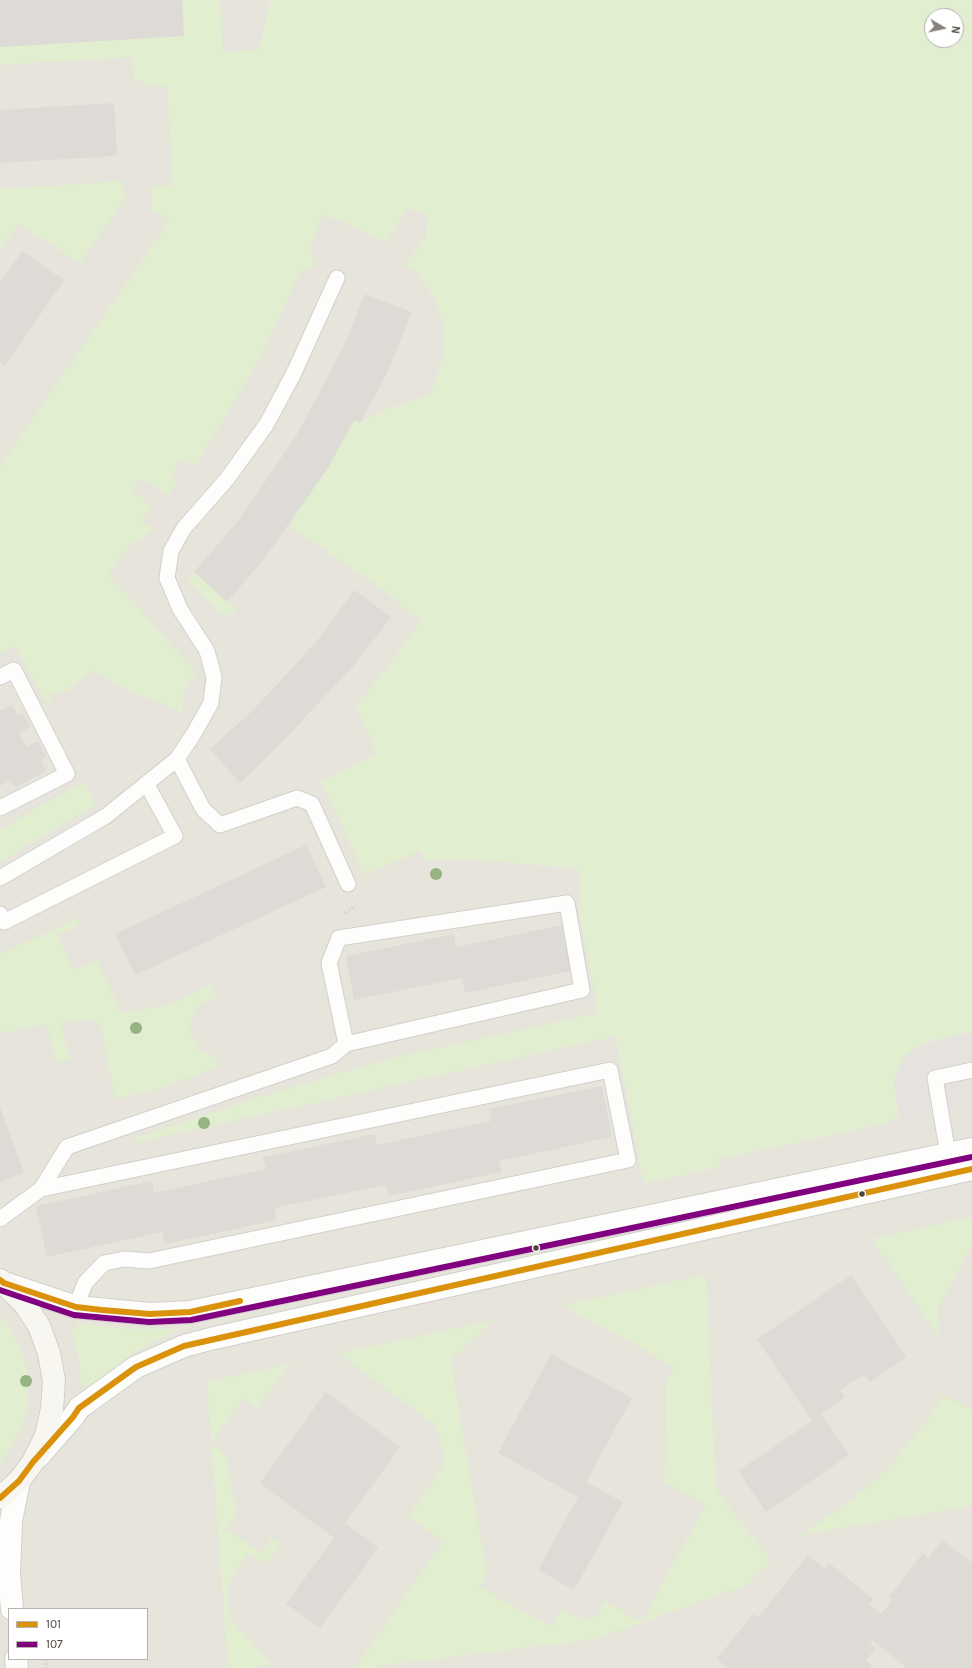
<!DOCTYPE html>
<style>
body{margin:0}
#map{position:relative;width:972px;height:1668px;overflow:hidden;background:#f4f2ee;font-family:Karla,sans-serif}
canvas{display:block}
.legend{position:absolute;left:8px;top:1608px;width:140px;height:52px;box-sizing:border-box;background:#fff;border:1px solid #b7b4b0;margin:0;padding:5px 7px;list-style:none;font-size:12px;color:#4b4439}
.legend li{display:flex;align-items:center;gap:8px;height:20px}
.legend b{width:20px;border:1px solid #b7b4b0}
.north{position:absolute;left:924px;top:8px;width:40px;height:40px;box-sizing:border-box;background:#fff;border:1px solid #b7b4b0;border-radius:50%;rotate:99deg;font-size:11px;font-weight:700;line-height:16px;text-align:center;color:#4b4439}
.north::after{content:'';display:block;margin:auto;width:14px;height:18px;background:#868178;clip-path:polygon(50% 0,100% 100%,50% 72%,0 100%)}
</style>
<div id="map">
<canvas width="972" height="1668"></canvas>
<ul class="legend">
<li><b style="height:5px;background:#db920b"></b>101</li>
<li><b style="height:5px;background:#800080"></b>107</li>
</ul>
<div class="north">N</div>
</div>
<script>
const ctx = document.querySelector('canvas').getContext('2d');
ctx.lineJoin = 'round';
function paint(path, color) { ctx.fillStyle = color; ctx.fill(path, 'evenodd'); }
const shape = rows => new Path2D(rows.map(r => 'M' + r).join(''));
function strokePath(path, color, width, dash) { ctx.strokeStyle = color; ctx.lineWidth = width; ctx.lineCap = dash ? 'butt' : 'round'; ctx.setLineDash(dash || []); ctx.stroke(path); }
paint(shape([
 [0,0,271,0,259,50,386,242,407,207,428,216,426,239,405,264,418,274,434,297,444,323,444,358,431,395,391,408,360,423,385,591,421,622,357,707,425,860,462,859,579,868,579,912,616,1036,644,1183,718,1167,718,1159,882,1124,899,1116,972,1032,972,1668,0,1668],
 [9,1609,147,1609,147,1659,9,1659]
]), '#e7e4dc');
paint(shape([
 [182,0,220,0,223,52,259,50,271,0,972,0,972,1032,938,1039,922,1045,896,1072,894,1088,899,1116,882,1124,719,1159,719,1167,644,1183,616,1036,134,1143,135,1138,295,1086,401,1056,598,1013,579,912,579,868,462,859,425,860,421,850,365,876,321,782,376,755,357,707,421,622,385,591,288,525,354,420,361,423,391,408,431,395,444,358,444,323,434,297,418,274,405,264,426,239,428,216,407,208,386,242,323,214,310,248,315,265,310,270,300,272,262,355,196,465,179,461,172,475,177,483,167,496,153,484,139,480,132,490,152,507,142,521,153,530,128,547,108,574,197,673,185,687,182,712,131,691,92,670,66,692,52,692,48,706,14,645,0,653,0,466,169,221,152,210,151,186,173,185,167,86,149,87,143,81,134,81,133,57,0,65,0,47,184,36],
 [932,16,956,16,956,40,932,40],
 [120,181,126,197,80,263,19,224,0,250,0,189],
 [194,572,236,609,232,615,221,614,188,581],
 [84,782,96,804,0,862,0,829],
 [77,918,80,925,57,935,73,970,97,960,122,1014,171,1004,211,985,217,997,204,1002,194,1012,190,1026,193,1039,201,1050,217,1059,219,1067,158,1089,115,1099,100,1021,78,1020,61,1024,69,1059,57,1063,46,1024,0,1033,0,955],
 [972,1217,972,1246,938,1307,939,1337,872,1239],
 [706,1275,716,1489,771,1561,746,1585,596,1639,365,1668,354,1668,443,1542,408,1516,443,1466,445,1457,436,1426,338,1353,495,1320,451,1359,462,1431,487,1573,479,1587,553,1627,562,1609,578,1617,588,1619,596,1617,605,1602,642,1622,705,1505,665,1483,666,1383,675,1367,562,1305],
 [0,1315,8,1325,17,1340,24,1357,28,1375,28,1394,26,1412,21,1429,12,1446,0,1463],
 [79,1323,130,1329,179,1329,135,1352,93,1385,81,1385,78,1354,72,1330],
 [292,1363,256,1408,244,1397,211,1443,226,1456,236,1514,226,1529,261,1553,271,1538,280,1544,266,1564,248,1553,227,1587,229,1617,272,1665,247,1668,228,1668,207,1382],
 [942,1395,972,1410,972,1506,799,1535,834,1513,861,1492,887,1469,933,1412]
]), '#e1eecf');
paint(shape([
 [972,1032,972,1104,907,1121,899,1116,894,1088,896,1072,905,1056,922,1045,938,1039]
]), '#e6e3df');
paint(shape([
 [0,0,182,0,184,36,0,47],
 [114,103,117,156,0,163,0,110],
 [22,251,64,280,5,366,0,362,0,283],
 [365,294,412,312,387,373,360,423,354,420,328,468,288,525,264,559,227,602,194,572,239,520,296,436,342,350],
 [354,590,391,617,355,664,281,743,240,783,210,749,252,711,286,675,323,634],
 [12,705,17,715,22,713,30,727,19,733,26,747,38,741,46,756,41,760,46,771,15,788,11,780,0,786,0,711],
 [306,845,326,887,135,975,115,934],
 [562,925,571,971,465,993,462,978,354,1000,346,956,454,934,456,947],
 [602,1086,612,1137,499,1161,502,1172,388,1196,386,1185,274,1208,277,1220,165,1244,162,1232,47,1257,36,1206,152,1181,154,1193,266,1169,263,1157,375,1134,377,1145,491,1121,489,1109],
 [0,1107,24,1173,0,1182],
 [851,1275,906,1357,870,1382,864,1374,840,1390,845,1397,821,1414,849,1455,766,1512,738,1471,812,1421,757,1339],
 [551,1354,632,1398,586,1482,623,1502,574,1590,538,1570,578,1497,498,1453],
 [326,1392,400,1447,345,1523,378,1548,320,1628,286,1604,334,1538,260,1483],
 [943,1540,972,1563,972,1668,907,1668,873,1640,870,1644,876,1648,866,1660,872,1665,869,1668,728,1668,717,1659,753,1614,758,1618,808,1555,825,1569,829,1563,873,1599,869,1604,881,1614,893,1600,889,1597,923,1553,928,1558]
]), '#dedbd6');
const lane = shape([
 [0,677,14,670,67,774,0,808],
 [177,759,203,809,220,825,297,798,312,804,348,884],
 [0,878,106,816,177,759,193,735,211,703,214,677,207,651,180,609,167,578,171,551,184,528,227,479,266,425,293,375,337,278],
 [0,914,4,922,175,836,147,785],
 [948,1154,935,1078,972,1070],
 [41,1189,610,1070,628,1160,149,1261,124,1259,104,1263,85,1283,76,1307],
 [0,1219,41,1189,67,1147,332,1056,346,1044,582,990,567,903,339,938,329,963,346,1044]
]);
const street = shape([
 [4,1283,76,1307,150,1314,190,1312,972,1149],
 [38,1457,73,1417,79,1408,136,1367,184,1346,210,1339,972,1169],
 [12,1609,9,1574,11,1521,19,1481],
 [16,1659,17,1668]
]);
const secondary = shape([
 [0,1280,24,1303,39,1326,49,1353,54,1381,52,1409,46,1436,33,1462,19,1481,0,1498]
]);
strokePath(lane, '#d2d0cb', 17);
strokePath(street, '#d2d0cb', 24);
strokePath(secondary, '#d3cfc5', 24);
strokePath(shape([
 [345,913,356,906],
 [46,1659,46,1668]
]), '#d3d2cc', 2.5, [2, 2]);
strokePath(lane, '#fdfdfc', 15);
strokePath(street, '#fdfdfc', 22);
strokePath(secondary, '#f7f6f1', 22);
strokePath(shape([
 [0,1280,4,1283,76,1307,102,1310,150,1314,190,1312,240,1301],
 [0,1498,19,1481,33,1462,73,1417,79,1408,136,1367,184,1346,972,1169]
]), '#db920b', 6);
strokePath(shape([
 [0,1290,74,1315,149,1322,191,1320,972,1157]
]), '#800080', 6);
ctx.fillStyle = '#96b382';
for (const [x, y] of [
 [436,874],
 [136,1028],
 [204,1123],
 [26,1381]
]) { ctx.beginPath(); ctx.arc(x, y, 6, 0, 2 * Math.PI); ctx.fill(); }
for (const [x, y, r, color] of [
 [862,1194,3.5,"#4b4439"],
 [536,1248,3.5,"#4b4439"]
]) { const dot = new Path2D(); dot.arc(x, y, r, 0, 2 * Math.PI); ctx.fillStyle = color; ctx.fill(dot); strokePath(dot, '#fff', 1.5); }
</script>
